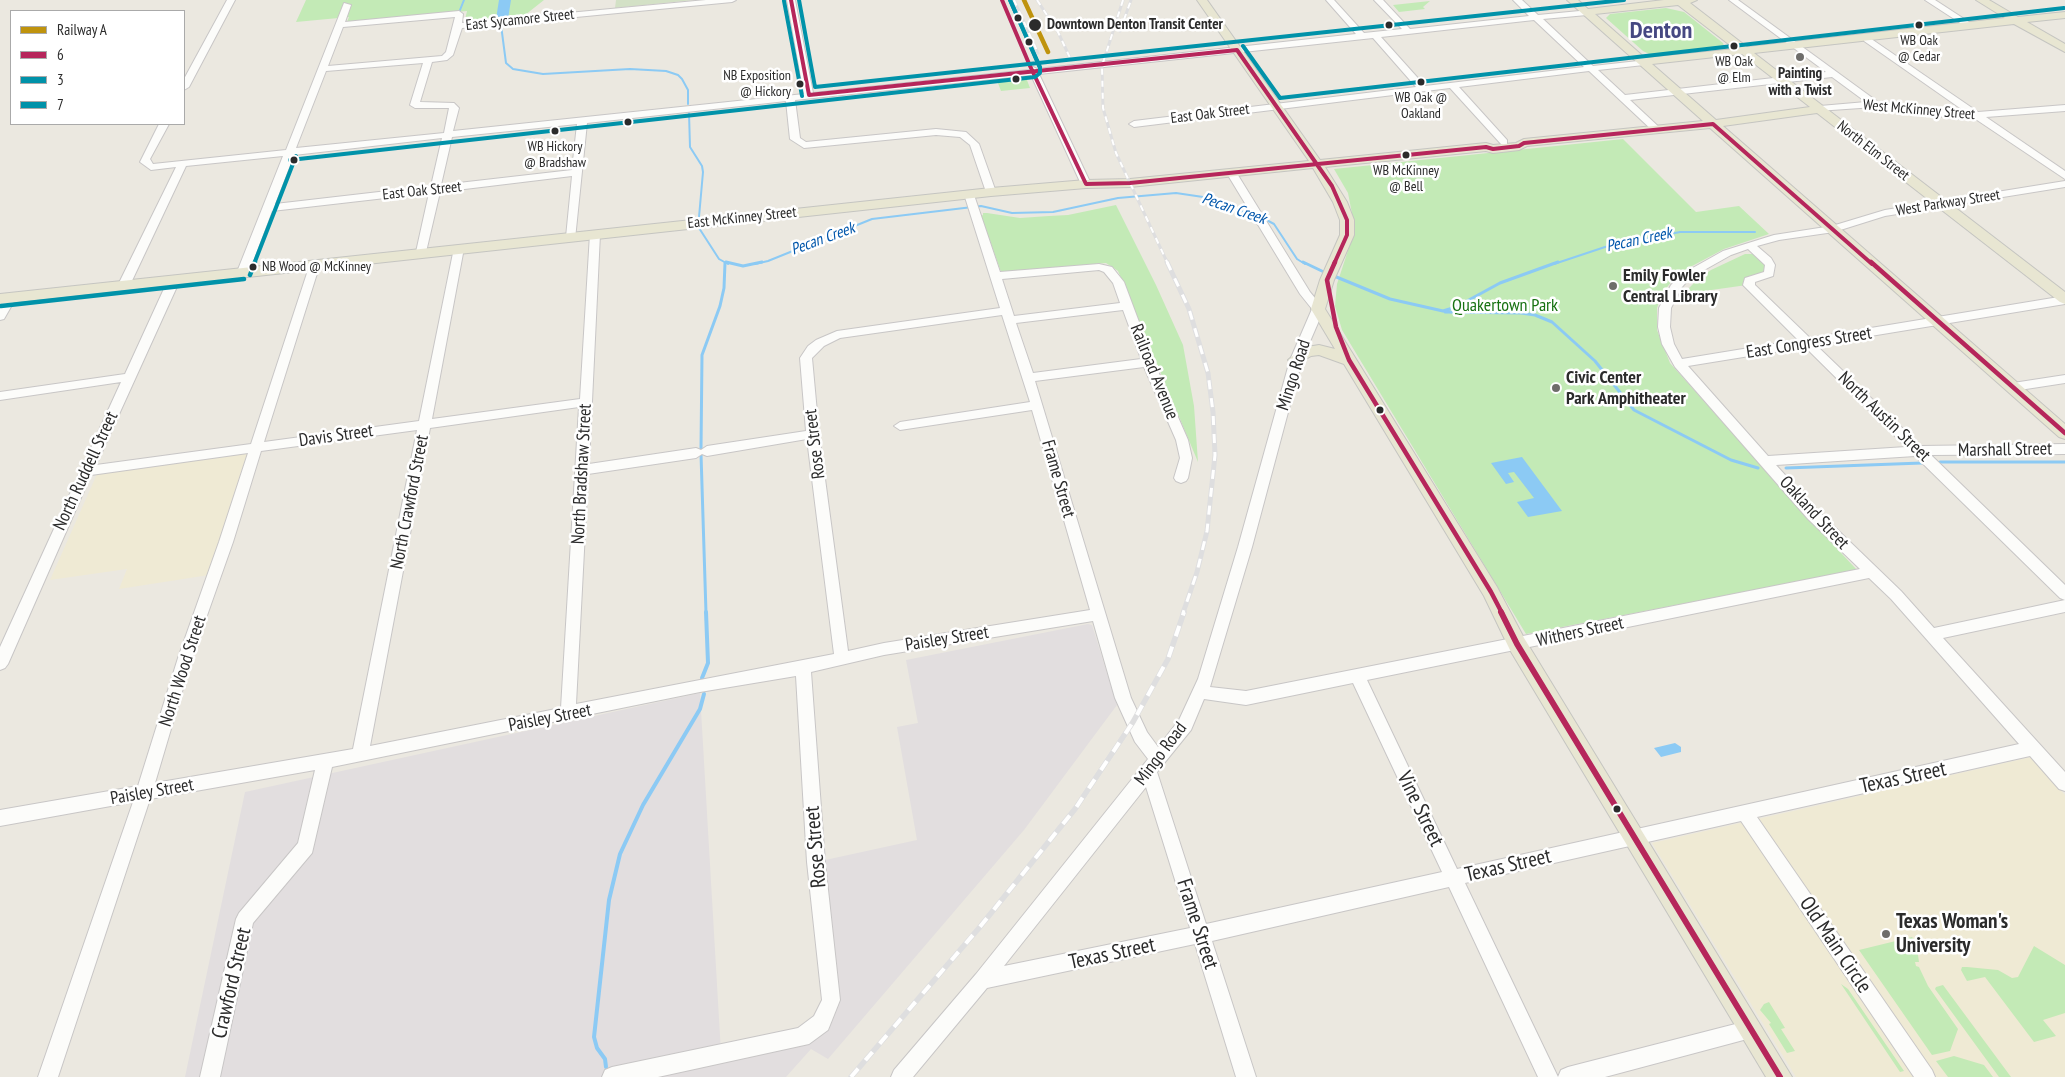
<!DOCTYPE html>
<style>
body{margin:0}
#map{position:relative;width:2065px;height:1077px;overflow:hidden;background:#ebe8e0;font-family:"PT Sans Narrow",sans-serif}
canvas{display:block}
.legend{position:absolute;left:10px;top:10px;width:175px;height:115px;box-sizing:border-box;background:#fff;border:1px solid #aaa;margin:0;padding:6px 9px;list-style:none;font-size:15px;color:#2b2b2b}
.legend li{display:flex;align-items:center;gap:10px;height:25px}
.legend b{width:25px;border:1px solid #aaa}
</style>
<div id="map">
<canvas width="2065" height="1077"></canvas>
<ul class="legend">
<li><b style="height:6px;background:#bf930d"></b>Railway A</li>
<li><b style="height:6px;background:#b6265b"></b>6</li>
<li><b style="height:6px;background:#0092a9"></b>3</li>
<li><b style="height:6px;background:#0092a9"></b>7</li>
</ul>
</div>
<script>
const ctx = document.querySelector('canvas').getContext('2d');
ctx.lineJoin = 'round';
function paint(path, color) { ctx.fillStyle = color; ctx.fill(path, 'evenodd'); }
const shape = rows => new Path2D(rows.map(r => 'M' + r).join(''));
function strokePath(path, color, width, dash) { ctx.strokeStyle = color; ctx.lineWidth = width; ctx.lineCap = dash ? 'butt' : 'round'; ctx.setLineDash(dash || []); ctx.stroke(path); }
function label(font, color, halo, rows, align = 'center') {
  ctx.font = font + ' "PT Sans Narrow",sans-serif'; ctx.lineWidth = 5; ctx.setLineDash([]); ctx.textBaseline = 'middle'; ctx.strokeStyle = halo; ctx.fillStyle = color; for (const [text, x, y, turn = 0] of rows) {
    ctx.save(); ctx.translate(x, y); ctx.rotate((+turn || 0) * Math.PI / 180); ctx.textAlign = isNaN(turn) ? turn : align; if (halo) ctx.strokeText(text, 0, 0); ctx.fillText(text, 0, 0); ctx.restore();
  }
}
paint(shape([
 [1088,624,1092,625,1117,705,1024,830,828,1059,811,1049,786,1077,185,1077,245,792,700,693,721,1053,802,1037,831,1000,816,862,917,840,897,727,918,723,906,660]
]), '#e2dedf');
paint(shape([
 [248,453,209,575,119,589,127,569,50,580,97,474],
 [2031,757,2065,795,2065,1077,1796,1077,1652,843]
]), '#efead4');
paint(shape([
 [306,0,544,0,520,19,464,24,467,11,347,22,349,17,296,22],
 [1430,1,1423,7,1425,9,1399,12,1393,5],
 [1666,8,1684,12,1723,43,1724,46,1663,55,1649,54,1643,51,1606,18,1610,14],
 [1025,75,1030,88,1001,91,996,78],
 [1623,139,1696,212,1739,206,1769,234,1724,249,1679,273,1662,293,1657,308,1657,330,1670,363,1798,507,1857,570,1526,634,1342,330,1335,306,1337,284,1355,229,1348,193,1334,169],
 [1116,205,1156,285,1183,345,1194,406,1198,462,1118,271,1106,263,1001,272,981,216,983,215,983,213,987,213,1020,218,1049,216,1068,215],
 [1745,254,1754,254,1766,263,1766,272,1749,276,1745,279,1747,285,1683,294,1698,279,1711,270],
 [1912,937,1916,942,1919,962,1915,962,1916,966,1919,967,1928,986,1958,1029,1950,1051,1932,1055,1859,950],
 [2034,946,2065,965,2065,1013,2043,1020,2056,1036,2034,1042,1985,977,1967,981,1961,970,1962,967,1967,967,1998,970,2012,978,2018,977],
 [1841,984,1848,989,1904,1071,1900,1072],
 [1943,985,2011,1077,1999,1077,1935,989,1936,987],
 [1769,1002,1785,1028,1781,1029,1795,1051,1787,1053,1769,1024,1771,1023,1760,1010,1764,1004],
 [1954,1056,1984,1065,1993,1077,1948,1077,1936,1061]
]), '#c3eab6');
paint(shape([
 [616,0,694,0,615,8]
]), '#d3e1c6');
paint(shape([
 [1522,457,1562,511,1528,517,1517,502,1534,498,1514,472,1508,473,1514,482,1506,484,1491,463],
 [1675,743,1681,747,1681,752,1661,757,1654,748]
]), '#8ccaf4');
strokePath(shape([
 [460,10,464,0],
 [501,25,506,63,513,69,543,74,630,69,666,71,678,75,682,79,688,90,688,104],
 [689,113,690,147,702,166,703,172,699,217],
 [1261,217,1274,224,1297,259,1305,264],
 [699,228,719,259,728,264],
 [755,264,768,261,872,219,981,206,1012,213,1053,212,1118,198,1176,193,1203,197,1255,216],
 [1554,264,1605,247,1680,232,1755,232]
]), '#8ccaf4', 2);
strokePath(shape([
 [726,262,743,266,762,262],
 [1303,262,1326,273],
 [1334,276,1390,299,1443,311,1456,307,1500,283,1558,262],
 [1445,312,1521,313,1535,315,1552,322,1595,361,1634,410,1731,460,1758,468],
 [701,449,702,355,720,306,724,288,725,263],
 [701,454,706,613],
 [1940,462,2065,462],
 [1786,468,1922,463]
]), '#8ccaf4', 3);
strokePath(shape([
 [702,678,708,663,706,612],
 [606,1067,605,1059,597,1048,594,1037,609,900,620,854,643,805,700,709,704,694]
]), '#8ccaf4', 4);
paint(shape([
 [499,0,511,0,508,19,502,22,496,19,499,0]
]), '#8ccaf4');
const minor = shape([
 [227,0,235,0,189,87,184,90,184,79,227,0],
 [706,0,736,0,732,2,462,28,453,55,447,60,432,62,420,102,454,103,459,108,453,131,804,94,787,0,795,0,813,93,1029,70,1033,67,1037,69,1356,34,1326,0,1334,0,1364,33,1402,29,1374,0,1383,0,1410,29,1529,16,1513,0,1522,0,1538,15,1590,10,1590,14,1587,15,1543,19,1593,66,1647,60,1648,62,1644,65,1598,70,1625,95,1826,72,1729,0,1738,0,1878,102,1959,113,1967,113,1864,41,1864,37,1867,36,1978,112,2065,105,2065,111,1986,117,2065,171,2065,179,1974,118,1959,119,1875,107,1817,111,1815,109,1820,106,1866,102,1832,77,1630,100,1660,128,1660,132,1657,133,1654,132,1589,71,1459,87,1507,140,1507,144,1504,145,1501,144,1450,88,1134,127,1129,124,1134,121,1416,87,1373,38,1039,74,1091,184,1086,187,1081,184,1031,75,795,100,800,138,806,142,936,129,966,132,979,144,996,192,991,195,986,192,970,145,960,137,936,135,804,148,790,139,786,101,587,123,575,239,567,239,566,237,572,176,440,192,426,252,421,255,416,252,429,193,272,211,249,272,243,275,237,272,283,156,186,166,130,285,124,288,118,285,176,167,151,170,140,162,159,124,169,124,150,159,153,164,286,150,344,3,351,5,345,22,459,11,463,14,462,23,706,0],
 [455,17,446,52,442,56,328,66,343,27,455,17],
 [1534,20,1584,67,1425,86,1381,37,1534,20],
 [423,63,410,105,415,108,449,108,444,133,296,148,326,71,423,63],
 [577,124,572,170,441,185,452,137,577,124],
 [442,138,431,186,275,204,294,155,442,138],
 [1925,0,1935,0,1975,26,1968,28,1925,0],
 [1231,169,1236,172,1310,292,1324,309,1302,360,1252,547,1210,687,1246,691,1860,569,1808,519,1675,367,1662,344,1658,327,1659,308,1671,285,1682,274,1723,251,1774,235,1832,226,1885,210,2065,181,2065,187,1885,216,1834,232,1779,240,1757,246,1771,258,1775,265,1773,276,1755,282,1755,285,1810,338,2065,296,2065,304,1816,345,1921,446,2065,444,2065,454,1931,455,2065,585,2065,600,2060,598,1915,456,1776,465,1818,511,1901,591,1934,628,2065,600,2065,612,1943,638,2065,772,2065,791,2059,789,2030,756,1757,817,1932,1070,1935,1077,1914,1077,1741,821,1465,883,1558,1077,1538,1077,1449,887,1212,941,1256,1077,1236,1077,1195,944,987,988,913,1077,891,1077,894,1070,976,974,1148,759,1135,742,1115,698,1093,621,884,655,811,672,825,862,840,1000,828,1030,809,1044,658,1077,602,1077,605,1070,612,1067,798,1028,814,1016,822,1000,807,862,796,676,700,692,332,767,312,853,253,923,220,1077,200,1077,236,919,239,913,298,843,315,770,150,799,58,1077,38,1077,133,802,0,826,0,810,138,786,178,658,219,542,248,453,91,475,8,664,5,668,0,670,0,647,121,382,0,400,0,392,125,374,168,280,174,277,180,280,96,465,251,444,310,264,315,261,320,264,264,442,419,421,454,248,459,245,464,248,432,419,580,399,590,234,595,231,600,234,589,464,696,448,701,450,707,446,806,431,800,358,808,346,816,340,837,331,1000,308,964,194,969,191,973,192,1000,272,1099,264,1112,267,1124,282,1154,362,1188,440,1192,458,1188,478,1186,481,1181,483,1176,481,1174,478,1180,458,1176,440,1144,367,1035,381,1131,698,1147,732,1158,747,1179,720,1198,679,1238,547,1290,360,1312,309,1300,294,1226,172,1231,169],
 [1748,249,1765,265,1764,272,1745,278,1743,285,1798,340,1682,359,1674,344,1670,327,1671,308,1682,287,1690,278,1731,255,1748,249],
 [1099,270,1104,272,1113,283,1120,303,1014,316,1002,279,1099,270],
 [1123,310,1141,359,1033,373,1016,323,1123,310],
 [1002,315,1030,402,900,422,894,426,900,430,1032,410,1090,610,884,643,848,651,819,434,812,358,824,346,840,338,1002,315],
 [1805,347,1906,447,1768,456,1688,366,1805,347],
 [579,407,561,708,370,746,430,428,579,407],
 [417,430,353,749,155,783,192,658,233,542,261,451,417,430],
 [807,439,834,654,576,704,588,474,696,458,702,454,707,456,807,439],
 [1869,578,1891,599,2019,744,1457,869,1367,680,1869,578],
 [1353,683,1442,872,1206,924,1157,772,1191,730,1204,699,1246,705,1353,683],
 [1146,787,1190,928,1004,966,1146,787],
 [10,294,16,298,4,319,0,320,0,306,6,295,10,294],
 [2065,375,2065,383,2013,391,2007,387,2013,383,2065,375],
 [1751,1020,1758,1022,1760,1029,1758,1036,1751,1038,1605,1077,1558,1077,1561,1070,1568,1067,1751,1020]
]);
const major = shape([
 [1197,0,1207,0,1320,160,1486,143,1493,145,1516,143,1524,139,1703,121,1567,0,1578,0,1588,9,1664,0,1697,0,1690,3,1747,47,2005,18,1976,0,1989,0,2018,17,2065,12,2065,18,2027,22,2065,44,2065,52,2014,24,1754,53,2065,292,2065,304,2060,302,1817,113,1723,126,2065,424,2065,439,2059,437,1710,128,1527,146,1519,150,1493,153,1486,151,1325,167,1347,202,1354,220,1354,235,1334,280,1325,309,1497,587,1524,638,1792,1077,1766,1077,1510,650,1484,596,1344,364,1319,355,1311,356,1296,365,1291,364,1288,360,1302,348,1307,347,1319,345,1335,349,1311,309,1320,280,1340,235,1340,220,1333,202,1313,168,1130,187,1086,188,991,196,0,304,0,294,991,188,1086,180,1130,179,1309,161,1197,0],
 [1678,5,1735,49,1645,58,1595,14,1678,5],
 [1742,54,1810,107,1716,120,1652,64,1742,54]
]);
strokePath(minor, '#c8c6c6', 2);
strokePath(major, '#c5c5c1', 2);
paint(minor, '#fcfcfa');
paint(major, '#e8e6d2');
const railFar2 = shape([
 [1014,0,1038,53],
 [1037,0,1058,32,1071,60],
 [1123,0,1102,66,1103,108,1116,153,1168,264],
 [1120,31,1131,0]
]);
const railFar1 = shape([
 [1167,262,1189,309,1208,373,1213,412,1215,455,1207,531,1197,572,1183,613]
]);
const rail = shape([
 [851,1077,979,928,1075,809,1133,722,1168,659,1184,612]
]);
strokePath(railFar2, '#dededf', 3);
strokePath(railFar1, '#dededf', 5);
strokePath(rail, '#dededf', 5.5);
strokePath(railFar2, '#fff', 2, [6]);
strokePath(railFar1, '#fff', 3, [9]);
strokePath(rail, '#fff', 4, [11]);
strokePath(shape([
 [791,0,809,95,1237,50,1332,186,1347,220,1347,235,1334,264],
 [1002,0,1030,66,1086,184,1130,183,1486,147,1493,149,1519,146,1524,143,1713,124,1872,264]
]), '#b6265b', 4);
strokePath(shape([
 [1335,262,1327,280,1336,327,1349,360,1491,592,1502,613],
 [1871,262,2065,433]
]), '#b6265b', 4.5);
strokePath(shape([
 [1501,612,1517,644,1780,1077]
]), '#b6265b', 6);
strokePath(shape([
 [784,1,802,96],
 [290,160,1035,77,1040,73,1040,68,1010,0],
 [254,264,296,156]
]), '#0092a9', 4);
strokePath(shape([
 [250,275,255,262],
 [1,306,244,279]
]), '#0092a9', 4.5);
strokePath(shape([
 [799,0,815,87,1624,0],
 [1010,0,1040,67],
 [1243,46,1280,98,2064,8]
]), '#0092a9', 4);
strokePath(shape([
 [1024,0,1048,52]
]), '#bf930d', 4.5);
for (const [x, y, r, color] of [
 [1018,18,4.5,"#2b2b2b"],
 [1035,25,7,"#2b2b2b"],
 [1389,25,4.5,"#2b2b2b"],
 [1919,25,4.5,"#2b2b2b"],
 [1029,42,4.5,"#2b2b2b"],
 [1734,46,4.5,"#2b2b2b"],
 [1800,57,5,"#6e6d6a"],
 [1016,79,4.5,"#2b2b2b"],
 [1421,82,4.5,"#2b2b2b"],
 [800,84,4.5,"#2b2b2b"],
 [628,122,4.5,"#2b2b2b"],
 [555,131,4.5,"#2b2b2b"],
 [1406,155,4.5,"#2b2b2b"],
 [294,160,4.5,"#2b2b2b"],
 [253,267,4.5,"#2b2b2b"],
 [1613,286,5,"#6e6d6a"],
 [1556,388,5,"#6e6d6a"],
 [1380,410,4.5,"#2b2b2b"],
 [1617,809,4.5,"#2b2b2b"],
 [1886,934,5,"#6e6d6a"]
]) { const dot = new Path2D(); dot.arc(x, y, r, 0, 2 * Math.PI); ctx.fillStyle = color; ctx.fill(dot); strokePath(dot, '#fff', 2); }
label('14px', '#2b2b2b', '#fff', [
 ["WB Oak",1919,41],
 ["@ Cedar",1919,57],
 ["WB Oak",1734,62],
 ["@ Elm",1734,78],
 ["NB Exposition",791,76,"right"],
 ["@ Hickory",791,92,"right"],
 ["WB Oak @",1421,98],
 ["Oakland",1421,114],
 ["WB Hickory",555,147],
 ["@ Bradshaw",555,163],
 ["WB McKinney",1406,171],
 ["@ Bell",1406,187],
 ["NB Wood @ McKinney",262,267,"left"]
]);
label('15px', '#2b2b2b', '#fff', [
 ["East Sycamore Street",520,20,-6],
 ["West McKinney Street",1919,110,5],
 ["East Oak Street",1210,114,-7],
 ["North Elm Street",1873,151,38],
 ["East Oak Street",422,191,-6],
 ["West Parkway Street",1948,203,-9],
 ["East McKinney Street",742,218,-6]
]);
label('bold 15px', '#2b2b2b', '#fff', [
 ["Downtown Denton Transit Center",1047,25]
], 'left');
label('bold 15px', '#2b2b2b', '#fff', [
 ["Painting",1800,74],
 ["with a Twist",1800,91]
]);
label('italic 16px', '#0056ab', '#fff', [
 ["Pecan Creek",1234,209,19],
 ["Pecan Creek",823,239,-20],
 ["Pecan Creek",1639,240,-12]
]);
label('bold 18px', '#2b2b2b', '#fff', [
 ["Emily Fowler",1623,276],
 ["Central Library",1623,297],
 ["Civic Center",1566,378],
 ["Park Amphitheater",1566,399]
], 'left');
label('18px', '#187212', '#fff', [
 ["Quakertown Park",1505,306]
]);
label('18px', '#2b2b2b', '#fff', [
 ["East Congress Street",1809,343,-9],
 ["Railroad Avenue",1154,372,68],
 ["Mingo Road",1294,375,-72],
 ["North Austin Street",1884,417,44],
 ["Davis Street",336,436,-8],
 ["Rose Street",815,444,-97],
 ["Marshall Street",2005,450,-1],
 ["North Ruddell Street",86,471,-65],
 ["North Bradshaw Street",582,474,-87],
 ["Frame Street",1058,479,74],
 ["North Crawford Street",410,502,-79],
 ["Oakland Street",1814,513,47],
 ["Withers Street",1580,632,-12],
 ["Paisley Street",947,639,-9],
 ["North Wood Street",183,671,-72],
 ["Paisley Street",550,718,-11],
 ["Mingo Road",1161,754,-53],
 ["Paisley Street",152,792,-10]
]);
label('21px', '#2b2b2b', '#fff', [
 ["Texas Street",1903,778,-12],
 ["Vine Street",1420,809,64],
 ["Rose Street",816,847,-95],
 ["Texas Street",1508,866,-13],
 ["Frame Street",1197,924,72],
 ["Old Main Circle",1835,945,56],
 ["Texas Street",1112,954,-12],
 ["Crawford Street",232,983,-77]
]);
label('bold 21px', '#2b2b2b', '#fff', [
 ["Texas Woman's",1896,922],
 ["University",1896,946]
], 'left');
label('bold 24px', '#464882', '#fff', [
 ["Denton",1661,31]
]);
</script>
